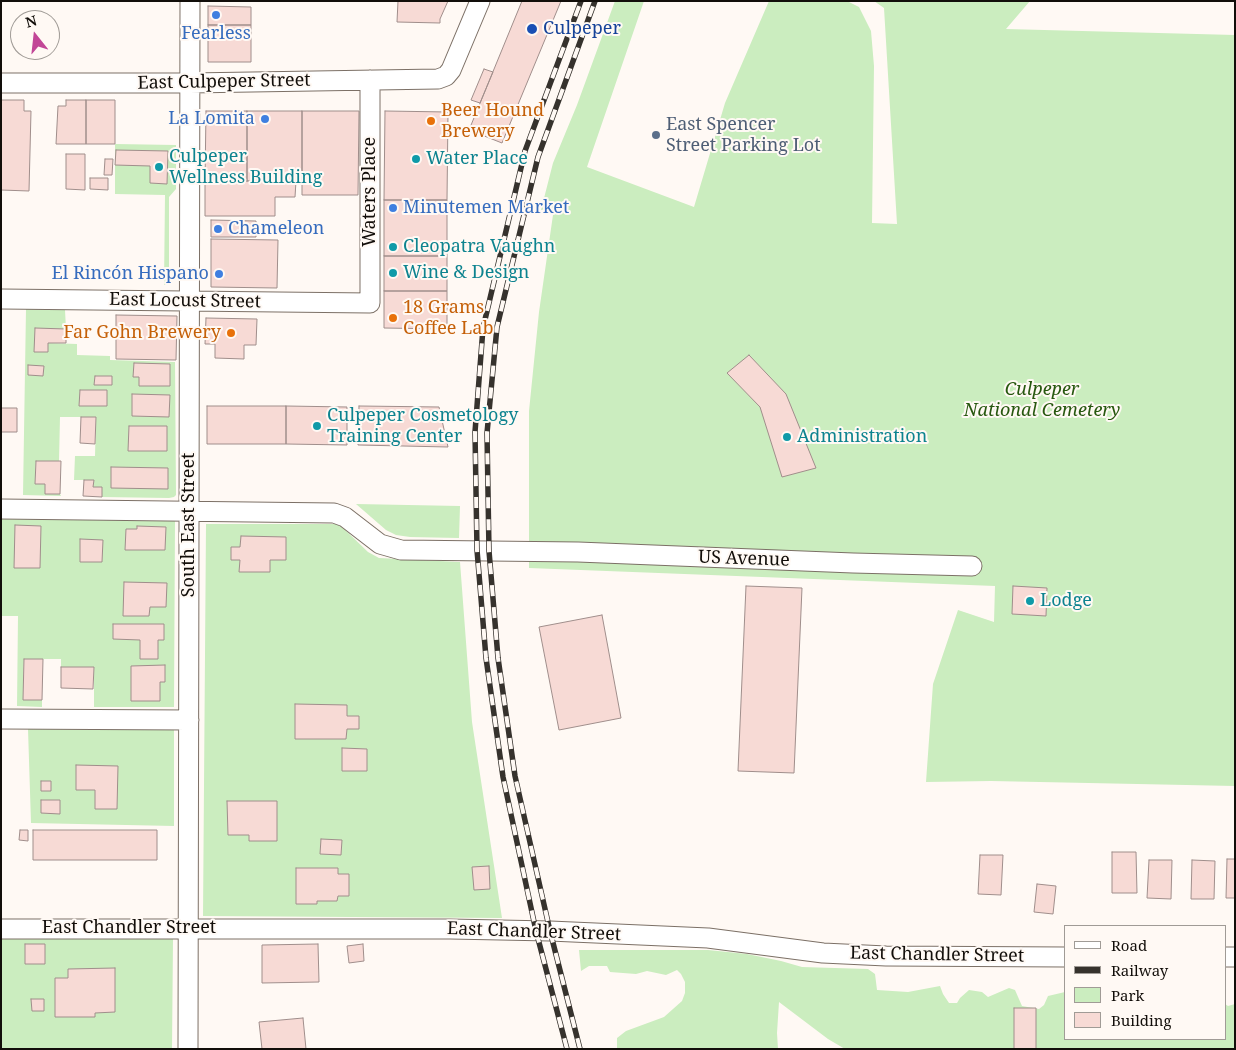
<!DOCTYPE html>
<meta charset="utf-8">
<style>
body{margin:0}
#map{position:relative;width:1236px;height:1050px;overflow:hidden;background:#fff9f4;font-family:"Noto Serif",serif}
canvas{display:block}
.frame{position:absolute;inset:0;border:2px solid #120e0a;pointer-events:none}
.legend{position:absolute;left:1064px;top:925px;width:162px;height:115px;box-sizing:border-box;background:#fff9f4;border:1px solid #a09b96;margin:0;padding:6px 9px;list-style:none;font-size:15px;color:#120e0a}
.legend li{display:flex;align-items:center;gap:10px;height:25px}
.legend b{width:25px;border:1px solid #a09b96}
.north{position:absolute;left:10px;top:10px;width:50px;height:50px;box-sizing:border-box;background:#fff9f4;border:1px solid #a09b96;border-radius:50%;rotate:344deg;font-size:14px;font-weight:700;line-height:20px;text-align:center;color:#120e0a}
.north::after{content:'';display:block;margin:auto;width:18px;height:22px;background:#c24697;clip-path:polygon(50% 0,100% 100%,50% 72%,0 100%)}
</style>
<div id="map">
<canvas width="1236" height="1050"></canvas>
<div class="frame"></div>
<ul class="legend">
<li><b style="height:6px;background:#fff"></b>Road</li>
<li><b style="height:6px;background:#36322d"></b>Railway</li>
<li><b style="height:14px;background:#cbedbf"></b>Park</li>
<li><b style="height:14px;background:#f7dad5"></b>Building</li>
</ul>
<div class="north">N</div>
</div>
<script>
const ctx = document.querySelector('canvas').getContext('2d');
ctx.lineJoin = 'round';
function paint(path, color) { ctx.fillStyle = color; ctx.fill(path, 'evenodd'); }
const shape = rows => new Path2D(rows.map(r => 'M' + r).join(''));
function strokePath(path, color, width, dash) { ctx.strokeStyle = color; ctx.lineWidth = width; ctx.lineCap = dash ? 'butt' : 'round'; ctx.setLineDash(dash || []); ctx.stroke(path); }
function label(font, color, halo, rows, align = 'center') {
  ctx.font = font + ' "Noto Serif",serif'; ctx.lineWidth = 4; ctx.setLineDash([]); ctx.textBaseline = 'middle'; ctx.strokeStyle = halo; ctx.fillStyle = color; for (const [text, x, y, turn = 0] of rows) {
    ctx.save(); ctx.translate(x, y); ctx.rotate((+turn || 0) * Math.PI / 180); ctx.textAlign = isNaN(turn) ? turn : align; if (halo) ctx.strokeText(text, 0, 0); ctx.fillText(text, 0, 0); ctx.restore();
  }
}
paint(shape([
 [615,1,644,1,587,167,694,207,725,103,769,1,847,1,859,7,871,31,874,66,872,223,897,224,884,8,874,1,1030,1,1006,29,1235,35,1235,786,991,781,926,782,933,684,958,610,994,622,995,586,529,568,529,411,539,312,554,208,541,210,553,163,577,105],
 [115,144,176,145,176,189,169,197,169,285,164,285,165,195,115,194],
 [26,309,65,310,66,329,35,329,35,352,47,352,48,343,77,344,77,355,110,356,110,360,175,362,176,495,174,497,169,498,102,497,102,487,93,487,93,480,74,480,75,456,95,456,96,417,60,417,59,461,36,461,35,484,45,484,46,494,60,494,61,496,23,495],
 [356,504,460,506,459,538,410,537,396,535,386,530],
 [1,519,175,521,174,707,94,707,94,667,61,667,61,659,24,659,23,699,42,700,42,707,17,706,18,616,1,616],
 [206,524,339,524,368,552,379,558,460,562,472,722,502,918,203,916],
 [28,729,174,730,174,826,31,823],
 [1,938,173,939,172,1049,1,1049],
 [579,950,708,950,747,954,781,961,802,967,868,969,875,974,877,990,908,992,940,986,943,994,949,1003,957,1003,960,998,969,990,982,992,988,997,1009,988,1015,990,1022,1006,1039,1009,1044,1005,1048,996,1065,992,1065,1039,1225,1039,1225,1004,1228,1006,1235,1004,1235,1049,845,1049,828,1039,779,1002,777,1033,778,1049,617,1049,617,1038,626,1031,664,1017,682,1001,685,993,685,982,681,974,677,970,666,975,647,971,636,974,610,972,607,966,589,966,581,971]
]), '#cbedbf');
const building = shape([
 [398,1,448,1,440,19,440,23,397,22,398,1],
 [522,1,561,1,502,143,469,130,522,1],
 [208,6,251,7,251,25,208,25,208,6],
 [208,25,251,25,251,62,208,62,208,25],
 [484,69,493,72,480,103,471,100,484,69],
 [1,100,24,100,24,111,31,111,29,191,1,190,1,100],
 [66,100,86,100,86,144,56,144,58,106,66,106,66,100],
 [86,100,115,100,115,144,86,144,86,100],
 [206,111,247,111,247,181,205,181,206,111],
 [247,111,302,111,302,181,247,181,247,111],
 [302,111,359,111,358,195,302,195,302,111],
 [385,111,448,112,447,200,384,200,385,111],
 [116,150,168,151,167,184,150,183,150,166,115,165,116,150],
 [66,154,85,154,85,190,66,189,66,154],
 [105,159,113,159,112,175,104,175,105,159],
 [90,178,108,178,108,190,90,189,90,178],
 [205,181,296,181,295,197,275,197,275,216,205,216,205,181],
 [384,200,447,200,447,256,384,256,384,200],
 [211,220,256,221,256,237,211,237,211,220],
 [211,239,278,240,277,288,211,287,211,239],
 [384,256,447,256,447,291,384,291,384,256],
 [384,291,447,291,447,329,384,328,384,291],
 [116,315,177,316,176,360,116,359,116,315],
 [206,318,257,319,256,345,244,345,244,359,215,358,215,344,205,344,206,318],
 [35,328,66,329,66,343,48,343,48,352,34,352,35,328],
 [749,355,786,394,816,468,782,477,760,407,727,373,749,355],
 [134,363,170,364,170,386,139,386,139,377,133,377,134,363],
 [28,365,44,366,43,376,28,375,28,365],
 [95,376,112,376,112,385,94,385,95,376],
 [80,390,107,390,107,406,79,406,80,390],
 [132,394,170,395,169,417,132,416,132,394],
 [207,406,286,406,286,444,207,444,207,406],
 [286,406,347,407,347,445,286,444,286,406],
 [359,406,439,407,448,447,358,445,359,406],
 [1,408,17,408,17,432,1,432,1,408],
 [81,417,96,417,95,444,80,443,81,417],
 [129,426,167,426,167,451,128,451,129,426],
 [36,461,61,461,60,494,45,494,45,484,35,484,36,461],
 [111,467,168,468,168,489,111,488,111,467],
 [84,480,94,480,93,487,102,487,102,497,83,496,84,480],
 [15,525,41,526,40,568,14,568,15,525],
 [137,526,166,527,165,550,125,550,126,529,137,529,137,526],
 [241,536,286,537,286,560,270,560,270,572,239,572,240,560,231,560,231,547,240,547,241,536],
 [80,539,103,540,102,562,80,562,80,539],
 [124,582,167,583,166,607,150,607,149,616,123,616,124,582],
 [746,586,802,588,794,773,738,771,746,586],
 [1013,586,1047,588,1046,616,1012,614,1013,586],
 [602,615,621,718,559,730,539,627,602,615],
 [113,624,164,624,164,640,158,640,158,659,140,659,140,640,113,639,113,624],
 [24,659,43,659,42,700,23,700,24,659],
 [165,665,165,682,160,682,160,701,131,701,131,666,165,665],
 [61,667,94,667,93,689,61,688,61,667],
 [295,704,347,705,347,716,359,716,359,729,347,729,346,739,295,739,295,704],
 [342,748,367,749,367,771,342,771,342,748],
 [76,765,118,766,117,809,95,809,95,790,76,790,76,765],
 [41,781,51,781,51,791,41,791,41,781],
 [41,800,60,800,60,814,41,813,41,800],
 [227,801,277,801,277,841,249,841,249,835,228,835,227,801],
 [20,830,28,830,28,841,19,840,20,830],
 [33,830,157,830,157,860,33,860,33,830],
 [321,839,342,840,341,855,320,854,321,839],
 [1112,852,1136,852,1137,893,1112,893,1112,852],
 [980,855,1003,855,1001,895,978,894,980,855],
 [1227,859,1235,859,1235,898,1226,898,1227,859],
 [1149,860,1172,860,1171,899,1147,898,1149,860],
 [1192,860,1215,861,1214,899,1191,899,1192,860],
 [489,866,490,889,474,890,472,867,489,866],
 [296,868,338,868,338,874,349,874,349,896,338,896,337,901,317,901,317,904,296,904,296,868],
 [1037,884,1056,886,1053,914,1034,912,1037,884],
 [25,944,45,944,45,964,25,964,25,944],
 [318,944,319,982,262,983,262,945,318,944],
 [363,944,364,961,349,963,347,946,363,944],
 [115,968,115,1012,95,1013,95,1017,55,1017,55,978,68,978,68,969,115,968],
 [31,999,44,999,44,1011,32,1011,31,999],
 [1014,1008,1036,1008,1036,1049,1014,1049,1014,1008],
 [303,1018,306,1049,262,1049,259,1022,303,1018]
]);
paint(building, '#f7dad5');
strokePath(building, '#a08e8b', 1);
const minor = shape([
 [1,83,190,83,438,79,446,76,451,70,480,1],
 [1,299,370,303,370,80],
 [1,509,334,513,345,517,380,544,401,550,578,552,853,563,972,566],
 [1,719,189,720],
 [1,929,450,929,550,931,708,938,823,953,886,956,1065,957],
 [1225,957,1235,957],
 [188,1049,190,1]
]);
strokePath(minor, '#7c7066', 21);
strokePath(minor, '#fff', 19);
const rail = shape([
 [567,1049,536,931,503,777,486,658,477,550,475,432,483,328,525,151,581,1],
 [580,1049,550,931,515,776,498,658,489,551,487,433,497,327,538,157,595,1]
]);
strokePath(rail, '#36322d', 5.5);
strokePath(rail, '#fff9f4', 4, [11]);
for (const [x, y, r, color] of [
 [216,15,5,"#3f7fe0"],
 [532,29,6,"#1a4fb4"],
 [265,119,5,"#3f7fe0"],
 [431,121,5,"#e8710a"],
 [656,135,5,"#5c6f8a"],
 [416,159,5,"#0f9aa8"],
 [159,167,5,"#0f9aa8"],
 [393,208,5,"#3f7fe0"],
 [218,229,5,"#3f7fe0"],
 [393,247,5,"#0f9aa8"],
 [393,273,5,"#0f9aa8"],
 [219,274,5,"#3f7fe0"],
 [393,318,5,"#e8710a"],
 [231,333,5,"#e8710a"],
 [317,426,5,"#0f9aa8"],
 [787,437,5,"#0f9aa8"],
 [1030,601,5,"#0f9aa8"]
]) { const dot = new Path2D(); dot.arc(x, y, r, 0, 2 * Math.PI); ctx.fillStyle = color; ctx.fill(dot); strokePath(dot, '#fff9f4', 2); }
label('18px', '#164399', '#fff9f4', [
 ["Culpeper",543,29]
], 'left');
label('18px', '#366cbe', '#fff9f4', [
 ["Fearless",216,34,"center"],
 ["La Lomita",255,119],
 ["Minutemen Market",403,208,"left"],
 ["Chameleon",228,229,"left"],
 ["El Rincón Hispano",209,274]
], 'right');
label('18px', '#120e0a', '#fff9f4', [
 ["East Culpeper Street",224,82,-1],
 ["Waters Place",370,192,-90],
 ["East Locust Street",185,301,1],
 ["South East Street",189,525,-90],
 ["US Avenue",744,559,2],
 ["East Chandler Street",129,928],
 ["East Chandler Street",534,932,2],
 ["East Chandler Street",937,955,1]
]);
label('18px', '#c56008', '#fff9f4', [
 ["Beer Hound",441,111],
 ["Brewery",441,132],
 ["18 Grams",403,308],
 ["Coffee Lab",403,329],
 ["Far Gohn Brewery",221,333,"right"]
], 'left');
label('18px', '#4e5e75', '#fff9f4', [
 ["East Spencer",666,125],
 ["Street Parking Lot",666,146]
], 'left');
label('18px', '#0d838f', '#fff9f4', [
 ["Culpeper",169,157],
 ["Wellness Building",169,178],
 ["Water Place",426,159],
 ["Cleopatra Vaughn",403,247],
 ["Wine & Design",403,273],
 ["Culpeper Cosmetology",327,416],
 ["Training Center",327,437],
 ["Administration",797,437],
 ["Lodge",1040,601]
], 'left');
label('italic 18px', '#27580f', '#fff9f4', [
 ["Culpeper",1042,390],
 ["National Cemetery",1042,411]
]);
</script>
